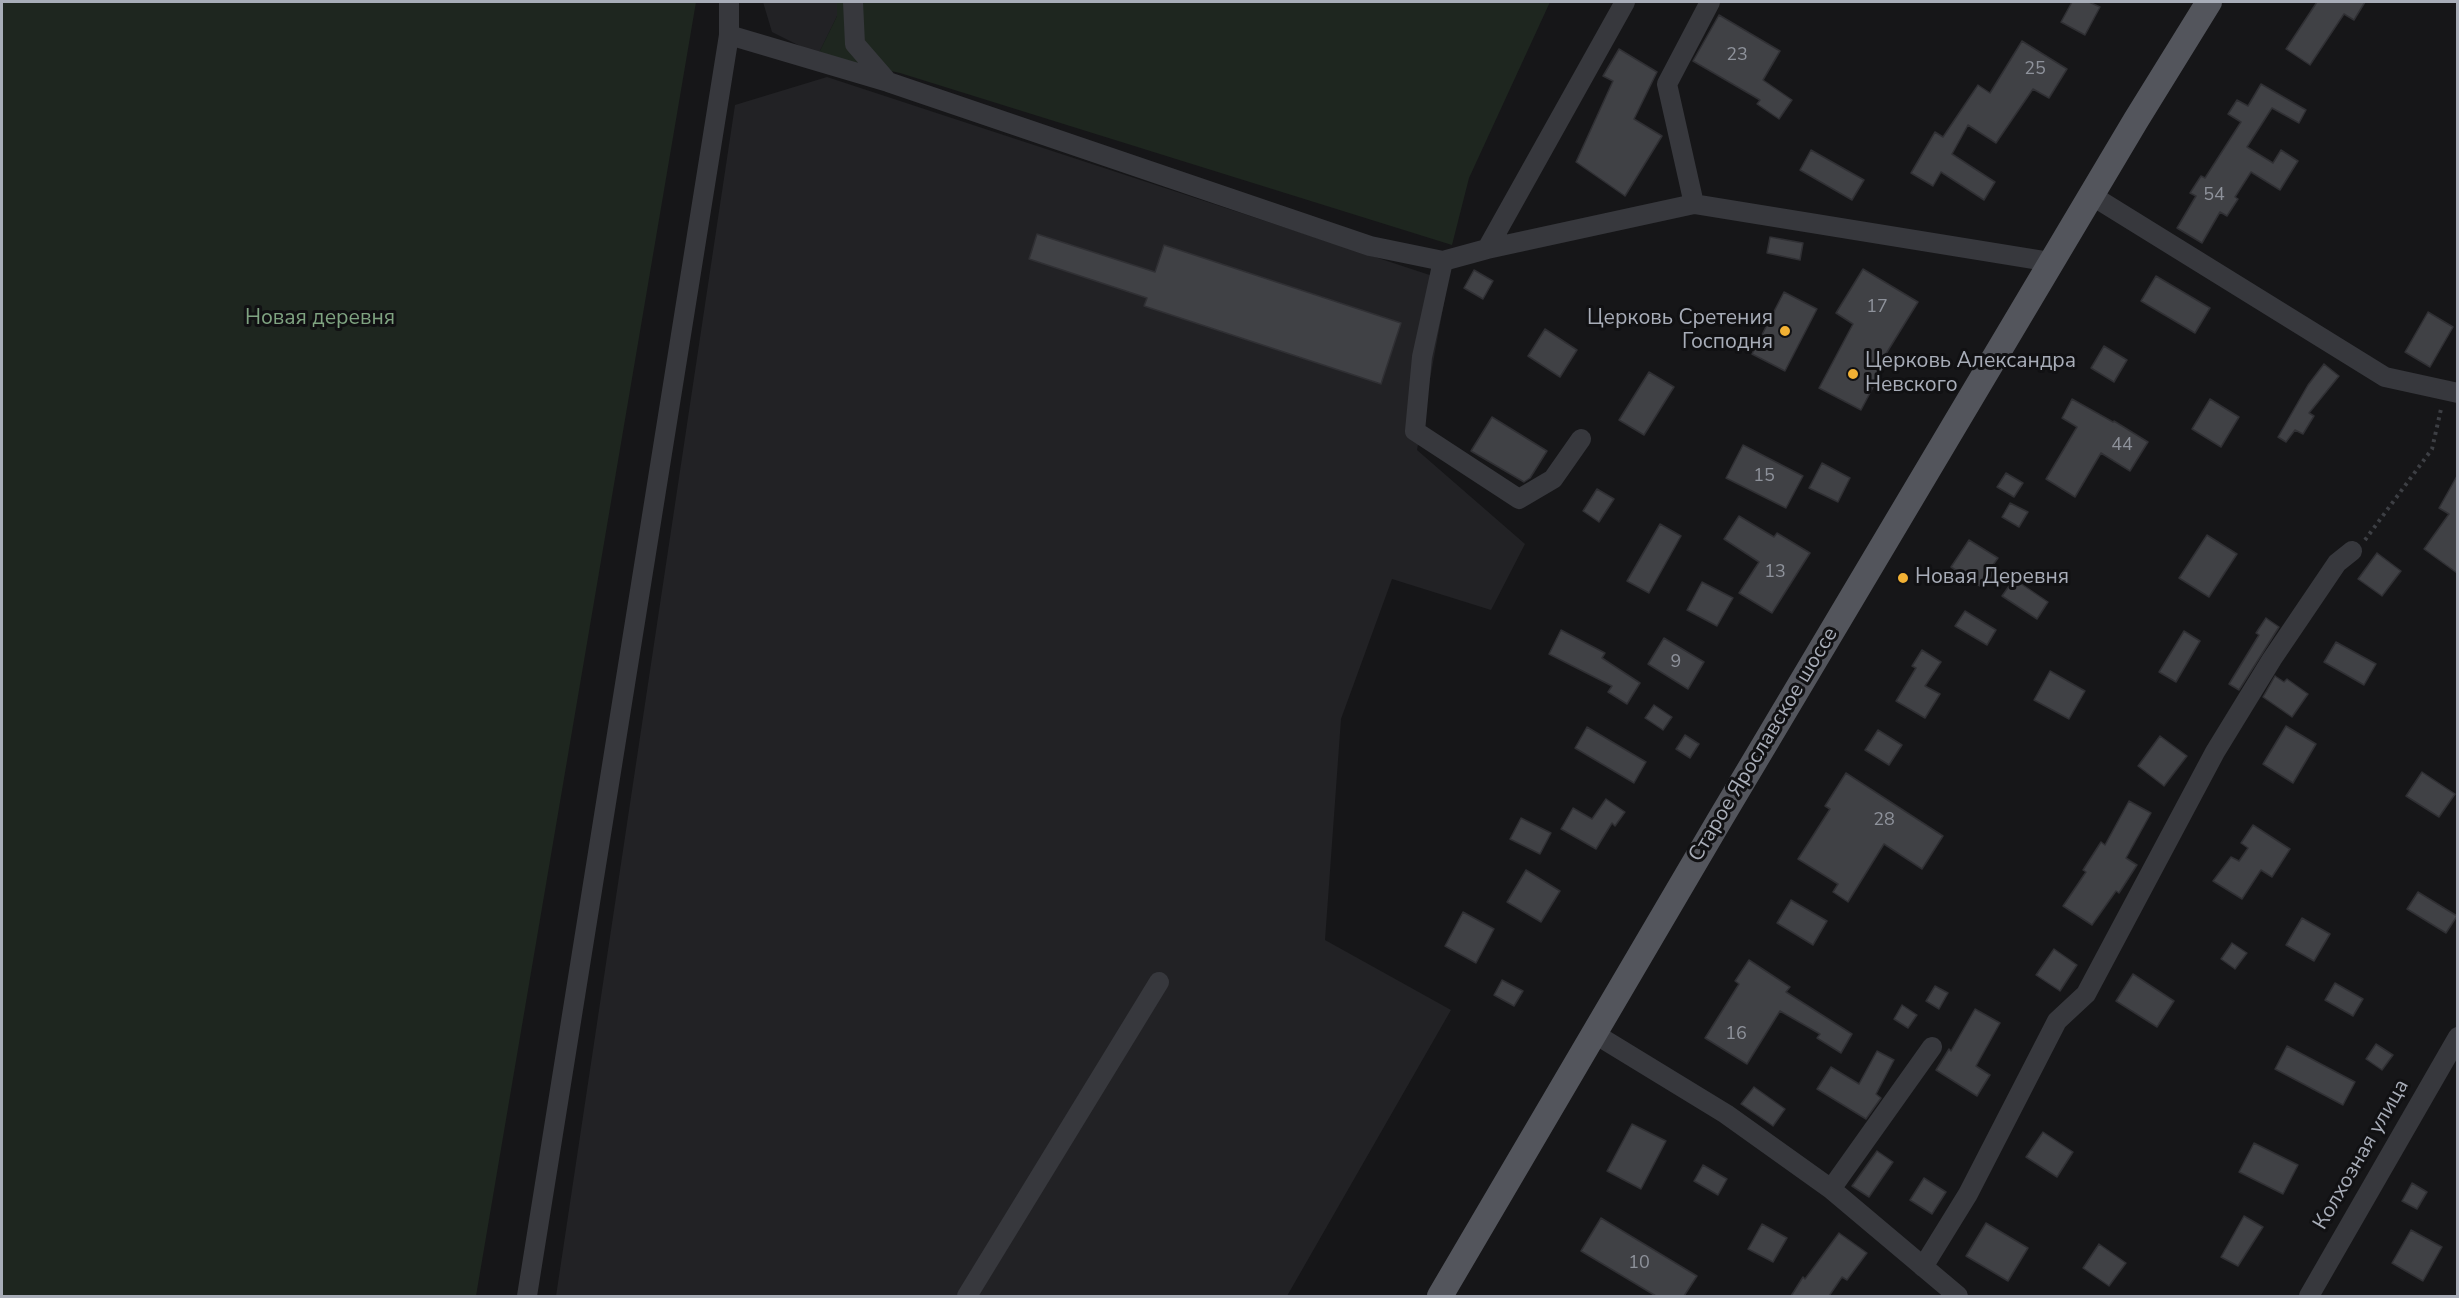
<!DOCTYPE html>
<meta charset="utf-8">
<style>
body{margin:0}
#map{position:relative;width:2459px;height:1298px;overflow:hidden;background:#161618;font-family:"Nunito Sans",sans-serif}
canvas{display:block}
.frame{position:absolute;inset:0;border:3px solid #a8adb8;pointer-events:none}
</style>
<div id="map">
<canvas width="2459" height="1298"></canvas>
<div class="frame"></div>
</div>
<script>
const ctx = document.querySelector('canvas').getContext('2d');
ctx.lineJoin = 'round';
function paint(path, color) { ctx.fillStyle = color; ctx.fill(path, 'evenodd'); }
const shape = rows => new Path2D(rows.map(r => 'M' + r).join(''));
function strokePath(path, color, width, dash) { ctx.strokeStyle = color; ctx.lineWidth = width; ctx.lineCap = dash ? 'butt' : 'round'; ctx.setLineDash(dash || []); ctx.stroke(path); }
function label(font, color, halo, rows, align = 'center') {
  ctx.font = font + ' "Nunito Sans",sans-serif'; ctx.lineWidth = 6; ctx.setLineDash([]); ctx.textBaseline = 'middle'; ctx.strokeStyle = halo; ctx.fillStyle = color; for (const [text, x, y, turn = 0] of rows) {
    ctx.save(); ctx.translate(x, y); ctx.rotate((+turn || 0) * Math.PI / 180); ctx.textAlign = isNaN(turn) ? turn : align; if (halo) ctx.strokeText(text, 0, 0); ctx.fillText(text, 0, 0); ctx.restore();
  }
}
paint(shape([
 [763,2,837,2,837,16,818,55,772,32],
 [827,77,1448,281,1417,450,1525,544,1491,610,1392,579,1341,719,1325,940,1451,1010,1287,1296,556,1296,735,105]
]), '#222225');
paint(shape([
 [2,2,696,2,476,1296,2,1296],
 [837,2,1550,2,1469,178,1452,245,900,73,818,55,837,16]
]), '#1e261f');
const building = shape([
 [2072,2,2089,2,2100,7,2085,35,2061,22,2072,2],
 [2317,2,2365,2,2354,20,2344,14,2310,65,2286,49,2317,2],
 [1719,15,1780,51,1763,80,1792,100,1779,119,1757,104,1760,100,1693,61,1719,15],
 [2022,41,2067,69,2049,98,2033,89,1996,143,1968,125,1952,154,1995,182,1984,200,1941,172,1933,186,1911,173,1935,132,1943,137,1978,85,1990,93,2022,41],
 [1619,49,1657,72,1634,119,1662,136,1625,196,1576,162,1613,81,1603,76,1619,49],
 [2261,84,2306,110,2299,123,2272,108,2247,147,2273,163,2281,150,2298,161,2280,190,2251,172,2235,197,2238,199,2227,216,2220,212,2202,243,2177,228,2196,196,2190,193,2201,176,2205,178,2241,122,2228,114,2237,100,2248,106,2261,84],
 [1811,150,1864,180,1852,200,1800,170,1811,150],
 [1037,234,1155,272,1164,245,1401,323,1381,384,1144,306,1147,298,1029,259,1037,234],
 [1770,237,1803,243,1800,260,1767,253,1770,237],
 [1863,269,1918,302,1884,357,1888,359,1861,410,1819,388,1853,324,1836,313,1863,269],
 [1474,270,1493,281,1483,299,1464,288,1474,270],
 [2156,276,2210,308,2195,333,2141,301,2156,276],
 [1784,292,1817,309,1785,371,1752,354,1784,292],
 [2428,312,2453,327,2430,367,2405,352,2428,312],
 [1545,329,1577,350,1560,377,1528,356,1545,329],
 [2104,346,2127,360,2114,382,2091,368,2104,346],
 [2324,364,2339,376,2309,413,2314,416,2303,434,2295,430,2286,442,2278,437,2308,385,2324,364],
 [1649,372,1674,387,1644,435,1619,420,1649,372],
 [2072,399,2113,422,2114,421,2148,442,2130,471,2101,453,2075,497,2046,479,2077,427,2062,418,2072,399],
 [2210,399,2239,417,2221,447,2192,429,2210,399],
 [1492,417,1547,451,1530,478,1524,482,1471,451,1492,417],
 [1743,445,1803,476,1786,508,1726,478,1743,445],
 [1822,463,1850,478,1838,502,1809,488,1822,463],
 [2006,473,2023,483,2014,497,1997,487,2006,473],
 [2457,476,2457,573,2424,549,2449,514,2439,508,2457,476],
 [1597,489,1614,499,1599,522,1583,511,1597,489],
 [2010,503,2028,512,2019,527,2002,517,2010,503],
 [1739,516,1774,537,1777,533,1810,553,1772,613,1739,593,1759,562,1724,539,1739,516],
 [1660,524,1681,536,1649,593,1627,581,1660,524],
 [2207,535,2237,554,2209,597,2179,578,2207,535],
 [1969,540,1998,558,1993,565,1997,568,1987,586,1982,583,1980,586,1951,567,1969,540],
 [2377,553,2401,571,2382,596,2358,579,2377,553],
 [2014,579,2048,602,2037,619,2002,596,2014,579],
 [1702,582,1733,598,1717,626,1687,610,1702,582],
 [1965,611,1996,630,1987,645,1955,626,1965,611],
 [2266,618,2279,627,2239,690,2229,684,2259,635,2256,633,2266,618],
 [1561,630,1605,653,1602,658,1640,683,1627,704,1608,692,1612,686,1549,654,1561,630],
 [2184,631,2200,641,2176,682,2159,672,2184,631],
 [1664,638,1704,662,1688,689,1648,664,1664,638],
 [2336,642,2376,664,2364,685,2324,662,2336,642],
 [1922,650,1941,662,1925,686,1940,694,1925,718,1896,701,1916,668,1912,666,1922,650],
 [2050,671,2085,691,2069,719,2034,700,2050,671],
 [2275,676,2284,682,2287,679,2308,694,2292,717,2263,697,2275,676],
 [1654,705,1672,717,1663,730,1645,718,1654,705],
 [2286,726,2316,744,2293,783,2263,764,2286,726],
 [1587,727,1646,762,1634,783,1575,748,1587,727],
 [1878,730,1902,745,1889,765,1865,750,1878,730],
 [1685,735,1699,744,1690,758,1676,749,1685,735],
 [2160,736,2187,756,2164,786,2138,766,2160,736],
 [2422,772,2455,794,2439,817,2406,796,2422,772],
 [1846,773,1943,836,1922,869,1884,844,1848,902,1833,892,1838,884,1798,859,1830,809,1825,806,1846,773],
 [1606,799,1625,812,1615,826,1612,823,1596,849,1561,829,1573,808,1592,819,1606,799],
 [2129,801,2151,813,2126,858,2137,865,2119,893,2116,891,2092,925,2063,906,2086,872,2083,870,2101,842,2105,845,2129,801],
 [1521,818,1551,833,1540,854,1510,839,1521,818],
 [2253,825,2290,849,2272,877,2261,870,2242,899,2213,881,2231,857,2239,861,2248,848,2241,843,2253,825],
 [1526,870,1560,891,1541,922,1507,902,1526,870],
 [2418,892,2457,916,2446,933,2407,909,2418,892],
 [1791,900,1827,921,1813,945,1777,923,1791,900],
 [1463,912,1494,929,1476,963,1445,946,1463,912],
 [2302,918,2330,934,2314,961,2286,945,2302,918],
 [2232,943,2247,953,2235,969,2221,959,2232,943],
 [2054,949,2077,965,2060,991,2036,975,2054,949],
 [1749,960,1790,987,1786,992,1852,1034,1841,1053,1817,1038,1820,1034,1780,1011,1747,1064,1705,1038,1739,984,1735,981,1749,960],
 [2133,974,2174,1001,2157,1027,2116,1001,2133,974],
 [1502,980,1523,991,1514,1006,1494,995,1502,980],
 [2335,983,2363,999,2353,1016,2325,1000,2335,983],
 [1935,986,1948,993,1939,1009,1926,1001,1935,986],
 [1902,1005,1917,1015,1908,1028,1894,1019,1902,1005],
 [1975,1009,2000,1023,1976,1066,1990,1075,1977,1096,1936,1070,1949,1049,1951,1051,1975,1009],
 [2376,1044,2393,1055,2382,1070,2366,1059,2376,1044],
 [2287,1046,2355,1082,2343,1105,2275,1069,2287,1046],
 [1877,1051,1894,1060,1876,1094,1881,1098,1866,1119,1817,1089,1831,1067,1859,1084,1877,1051],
 [1754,1087,1785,1109,1773,1126,1741,1104,1754,1087],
 [1632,1124,1666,1141,1641,1189,1607,1171,1632,1124],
 [2043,1132,2073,1152,2057,1177,2026,1157,2043,1132],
 [2254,1143,2298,1165,2283,1194,2239,1172,2254,1143],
 [1877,1151,1893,1162,1869,1197,1852,1186,1877,1151],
 [1703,1165,1727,1179,1718,1195,1694,1181,1703,1165],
 [1924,1178,1946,1192,1932,1214,1910,1200,1924,1178],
 [2412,1183,2427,1192,2417,1209,2402,1201,2412,1183],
 [2244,1216,2263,1227,2238,1266,2221,1257,2244,1216],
 [1601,1218,1697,1276,1684,1296,1656,1296,1581,1251,1601,1218],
 [1986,1223,2028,1248,2008,1281,1966,1256,1986,1223],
 [1762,1224,1787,1238,1773,1262,1748,1249,1762,1224],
 [2411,1230,2442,1247,2423,1281,2392,1263,2411,1230],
 [1839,1233,1867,1253,1847,1280,1842,1277,1829,1296,1791,1296,1803,1277,1805,1279,1839,1233],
 [2099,1244,2126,1263,2109,1286,2083,1268,2099,1244]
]);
paint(building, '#404145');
strokePath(building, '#303034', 1.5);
strokePath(shape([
 [2365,540,2432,449,2441,409]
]), '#3d3f44', 4, [3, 4.5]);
strokePath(shape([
 [853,2,855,44,888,82],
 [729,35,729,2],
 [2091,195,2385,377,2458,393],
 [1694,204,1667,84,1710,2],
 [1487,249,1625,2],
 [1443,261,1422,357,1415,431,1519,499,1553,479,1581,439],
 [1595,1034,1726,1114,1831,1189,1958,1296],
 [1831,1189,1932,1047],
 [1923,1267,1968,1194,2057,1021,2086,994,2215,752,2272,659,2337,563,2352,551],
 [527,1296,729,35,888,82,1370,246,1443,261,1487,249,1694,204,2051,262],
 [967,1296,1159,982],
 [2309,1296,2458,1037]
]), '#37383d', 20);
strokePath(shape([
 [1440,1296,1719,821,2136,120,2209,2]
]), '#53555c', 26);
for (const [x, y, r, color] of [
 [1785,331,6,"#f2b134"],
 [1853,374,6,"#f2b134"],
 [1903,578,6,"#f2b134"]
]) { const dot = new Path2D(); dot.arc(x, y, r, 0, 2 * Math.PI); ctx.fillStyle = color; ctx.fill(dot); strokePath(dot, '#111113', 2); }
label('18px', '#8e929b', null, [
 ["23",1737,56],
 ["25",2035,70],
 ["54",2214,196],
 ["17",1877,308],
 ["44",2122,446],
 ["15",1764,477],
 ["13",1775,573],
 ["9",1676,663],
 ["28",1884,821],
 ["16",1736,1035],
 ["10",1639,1264]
]);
label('21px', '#7fa381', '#111113', [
 ["Новая деревня",320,319]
]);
label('21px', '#a8adb8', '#111113', [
 ["Церковь Сретения",1773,319,"right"],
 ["Господня",1773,343,"right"],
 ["Церковь Александра",1865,362],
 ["Невского",1865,386],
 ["Новая Деревня",1915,578]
], 'left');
label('21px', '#a8adb8', '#111113', [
 ["Старое Ярославское шоссе",1764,745,-59],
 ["Колхозная улица",2362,1155,-60]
]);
</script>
